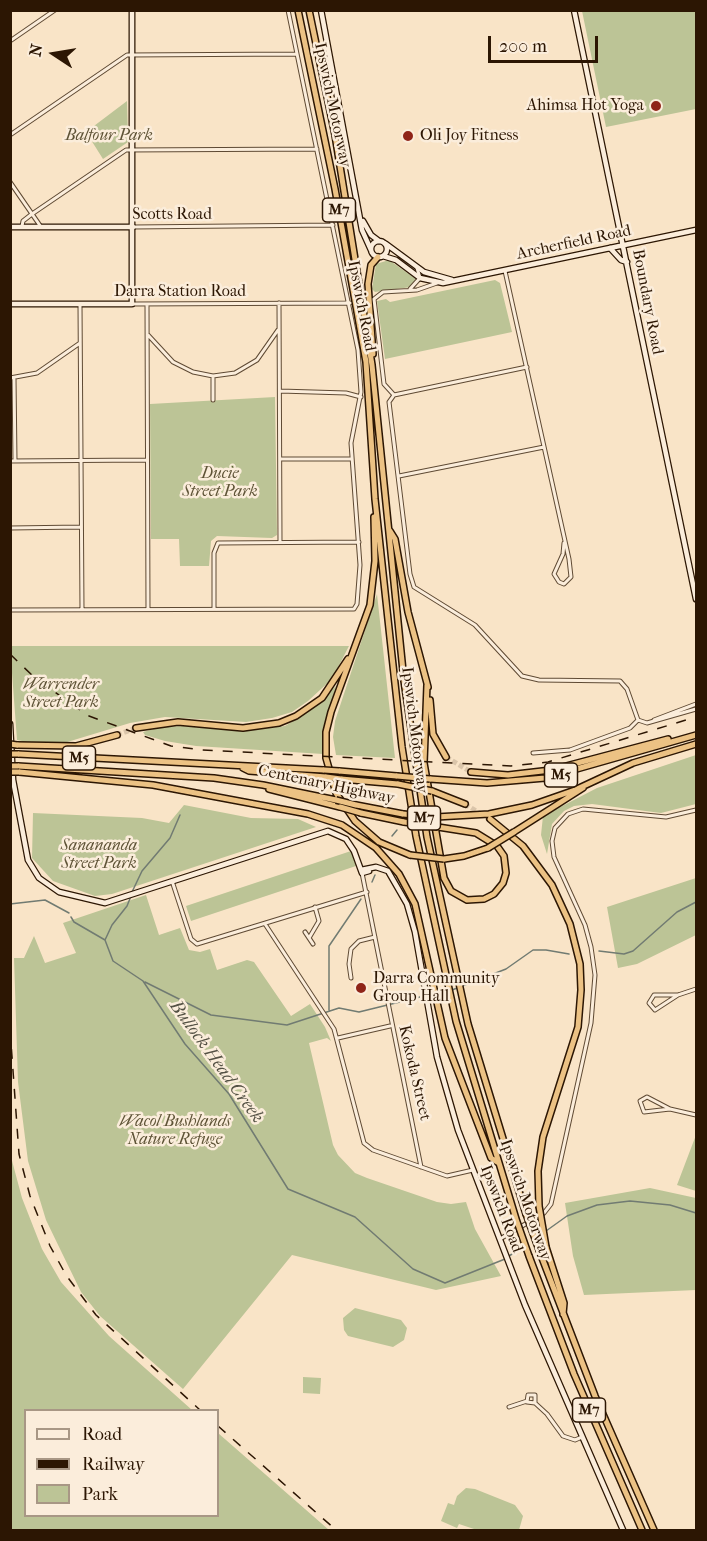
<!DOCTYPE html>
<style>
body{margin:0}
#map{position:relative;width:707px;height:1541px;overflow:hidden;background:#f9e4c7;font-family:"IM FELL French Canon",serif}
canvas{display:block}
.frame{position:absolute;inset:0;border:12px solid #2c1603;pointer-events:none}
.legend{position:absolute;left:24px;top:1409px;width:195px;height:108px;box-sizing:border-box;background:#fbeddb;border:2px solid #a89785;margin:0;padding:8px 10px;list-style:none;font-size:18px;color:#2c1603}
.legend li{display:flex;align-items:center;gap:12px;height:30px}
.legend b{width:30px;border:2px solid #a89785}
.north{position:absolute;left:24px;top:24px;width:60px;height:60px;-webkit-text-stroke:4px #fbeddb;paint-order:stroke;rotate:282deg;font-size:16px;font-weight:700;line-height:24px;text-align:center;color:#2c1603}
.north::after{content:'';display:block;margin:auto;width:21px;height:27px;background:#2c1603;clip-path:polygon(50% 0,100% 100%,50% 72%,0 100%)}
.scale{position:absolute;left:488px;top:36px;width:110px;height:27px;box-sizing:border-box;border:3px solid #2c1603;border-top:0;padding-left:8px;font-size:18px;line-height:21px;white-space:nowrap;color:#2c1603;-webkit-text-stroke:4px #fbeddb;paint-order:stroke}
</style>
<div id="map">
<canvas width="707" height="1541"></canvas>
<div class="frame"></div>
<ul class="legend">
<li><b style="height:8px;background:#fbeddb"></b>Road</li>
<li><b style="height:8px;background:#2c1603"></b>Railway</li>
<li><b style="height:16px;background:#bcc496"></b>Park</li>
</ul>
<div class="north">N</div>
<div class="scale">200 m</div>
</div>
<script>
const ctx = document.querySelector('canvas').getContext('2d');
ctx.lineJoin = 'round';
function paint(path, color) { ctx.fillStyle = color; ctx.fill(path, 'evenodd'); }
const shape = rows => new Path2D(rows.map(r => 'M' + r).join(''));
function strokePath(path, color, width, dash) { ctx.strokeStyle = color; ctx.lineWidth = width; ctx.lineCap = dash ? 'butt' : 'round'; ctx.setLineDash(dash || []); ctx.stroke(path); }
function label(font, color, halo, rows, align = 'center') {
  ctx.font = font + ' "IM FELL French Canon",serif'; ctx.lineWidth = 5; ctx.setLineDash([]); ctx.textBaseline = 'middle'; ctx.strokeStyle = halo; ctx.fillStyle = color; for (const [text, x, y, turn = 0] of rows) {
    ctx.save(); ctx.translate(x, y); ctx.rotate((+turn || 0) * Math.PI / 180); ctx.textAlign = isNaN(turn) ? turn : align; if (halo) ctx.strokeText(text, 0, 0); ctx.fillText(text, 0, 0); ctx.restore();
  }
}
paint(shape([
 [582,11,696,11,696,109,606,127],
 [127,101,128,142,103,159,86,132],
 [389,260,416,279,411,287,375,292,372,289,376,264],
 [495,280,500,283,512,332,385,359,377,301,386,299,390,302],
 [275,397,277,535,272,538,217,536,211,541,209,566,180,566,179,539,151,539,150,404],
 [377,594,395,758,336,755,333,737,335,721],
 [10,646,349,646,332,679,308,701,292,712,272,718,246,722,165,717,130,723,64,743,23,743,22,741,17,740],
 [336,686,325,724,323,754,196,746,165,741,145,735,143,732,161,727,183,726,243,731,285,726,308,712],
 [696,755,696,804,661,813,592,804,574,806,564,811,552,824,547,854,541,835,543,816,597,788],
 [184,805,251,818,298,819,316,827,112,894,95,896,53,881,32,858,33,813,142,818,169,823],
 [351,851,356,866,191,921,186,906],
 [696,878,696,935,637,964,618,968,607,907],
 [146,895,159,935,180,928,189,950,200,952,210,949,217,970,247,960,254,962,291,1016,310,1004,325,1027,331,1041,327,1038,309,1043,333,1145,338,1155,355,1173,367,1178,437,1202,451,1204,466,1202,475,1229,501,1276,436,1290,292,1255,183,1389,100,1316,81,1292,61,1251,46,1220,28,1161,18,1082,14,958,24,958,34,936,45,963,76,953,63,923],
 [696,1135,696,1191,677,1185],
 [11,1157,22,1198,42,1249,61,1282,109,1336,192,1410,26,1410,26,1516,218,1516,218,1433,329,1530,11,1530],
 [650,1188,696,1198,696,1290,584,1295,573,1256,565,1203],
 [355,1308,401,1320,407,1328,404,1340,393,1347,348,1336,344,1330,343,1318],
 [303,1377,321,1378,320,1394,303,1393],
 [466,1488,475,1489,515,1505,523,1516,519,1530,477,1530,459,1524,457,1528,441,1521,448,1503,454,1505,457,1496]
]), '#bcc496');
strokePath(shape([
 [392,836,397,830],
 [372,882,375,875],
 [132,892,142,871,170,838,180,815],
 [10,904,45,900,69,913],
 [71,917,74,922,105,940,113,961,143,981,185,1044,229,1094,288,1189,355,1217,413,1269,445,1283,505,1259],
 [105,940,112,925,127,906,131,896],
 [599,951,624,954,633,951,677,912,696,902],
 [145,982,211,1015,287,1025,339,1008,359,1012,424,996],
 [452,990,506,969,533,950,546,950,569,954],
 [438,994,447,991],
 [329,1010,329,946,361,899],
 [546,1231,567,1216,597,1205,630,1201,670,1205,696,1213],
 [509,1256,523,1247]
]), '#717b72', 1.5);
strokePath(shape([
 [117,735,136,728],
 [446,757,471,772],
 [465,804,484,816]
]), '#dac5aa', 5, [5, 2.5]);
const street = shape([
 [10,41,55,10],
 [10,135,127,55,296,54],
 [10,182,41,227],
 [22,226,23,221,32,214,126,150,317,149],
 [133,227,333,225],
 [505,271,569,559,571,577,564,584,559,582,554,574,563,554,564,543],
 [410,289,420,278,417,268],
 [279,303,280,542],
 [80,304,82,610],
 [133,304,350,303],
 [147,304,148,609],
 [148,335,173,362,193,372,213,376,235,373,257,360,278,330],
 [10,378,37,373,80,343],
 [14,378,15,461],
 [280,391,346,393,361,397],
 [394,395,389,402,410,574,414,587,475,625,522,676,539,680,620,681,627,689,638,720],
 [394,395,384,384,374,299,383,292,417,290,437,283],
 [394,395,527,367],
 [213,400,213,376],
 [280,459,352,459],
 [10,461,147,460],
 [399,476,544,447],
 [10,528,81,527],
 [214,609,214,553,218,543,359,542],
 [10,610,354,609,357,604,360,565,351,443,361,392,358,350,288,10],
 [638,720,647,723,696,709],
 [654,720,696,704],
 [533,753,570,750,630,728,638,720],
 [362,873,421,1167],
 [172,881,191,939,197,944,367,892],
 [265,924,334,1029,364,1143,373,1150,447,1176,473,1170],
 [305,932,313,944],
 [309,938,319,921,315,907],
 [351,978,349,964,351,949,359,941,375,937],
 [678,995,655,1010,649,1003,654,995,678,995,696,989],
 [338,1038,390,1026],
 [670,1109,644,1112,640,1101,647,1097,670,1109,696,1115],
 [500,1239,544,1213,551,1204,591,1023,595,975,591,947,585,925,554,857,552,841,555,828,568,814,583,809,666,817,696,810],
 [535,1403,535,1395,528,1395,527,1402,535,1403,547,1414,563,1436,575,1440,582,1437],
 [509,1407,527,1401]
]);
const secondary = shape([
 [321,10,362,230,371,250],
 [574,10,696,599],
 [363,221,371,235,379,241],
 [10,227,133,227],
 '371 249a8 8 0 1 1 16 0a8 8 0 1 1-16 0Z',
 [386,244,424,272,452,280],
 [610,248,621,260,627,262],
 [383,256,396,260,420,278,443,283,696,230],
 [10,304,132,304,132,10],
 [10,724,13,780,28,860,39,878,59,892,105,903,328,831,346,839,354,851,362,873,369,871],
 [361,870,376,867,388,871,407,904,415,932,437,1057,458,1130,525,1305,623,1530]
]);
const highway = shape([
 [298,10,335,189,366,362,375,499,390,638,402,747,416,836,456,1021,516,1219],
 [309,10,335,135,372,365,404,681,427,837,468,1024,526,1214],
 [373,354,368,284,371,265,378,257],
 [374,517,375,561,370,605,331,712,326,732,326,758,336,793,355,821,379,842,410,855],
 [390,531,395,539,408,612,428,687],
 [427,685,424,763,444,878,451,891,467,900,484,899,494,894,503,883,506,873,504,856,497,846,476,833,438,827],
 [430,700,433,734,446,757],
 [136,728,178,722,243,728,279,723,296,716,322,698,348,659],
 [17,745,76,746,117,735],
 [18,754,324,770],
 [18,766,214,778,263,785,336,800],
 [243,768,249,771,326,777],
 [339,771,397,776],
 [19,772,153,785,308,814,342,825,376,848,399,874,415,904,445,1038,491,1158,497,1162],
 [471,772,508,775,551,770,668,739],
 [341,779,398,784],
 [430,779,487,783,545,778,696,735],
 [269,789,340,807],
 [432,791,465,804],
 [356,805,403,814],
 [361,813,404,822],
 [436,817,489,814,532,805,575,790,633,763,696,744],
 [490,819,523,846,552,885,570,924,580,964,581,990,578,1027,543,1137,538,1171,539,1206],
 [514,832,583,788],
 [444,859,464,856,488,848],
 [546,1247,564,1303,563,1314],
 [539,1250,595,1396,654,1530],
 [529,1256,574,1374,642,1530]
]);
strokePath(street, '#5f4a34', 5);
strokePath(secondary, '#2c1603', 7);
strokePath(highway, '#2c1603', 8);
strokePath(street, '#fbeddb', 3);
strokePath(secondary, '#fbeddb', 4.5);
strokePath(highway, '#ecc284', 5);
strokePath(shape([
 [10,654,36,679,89,716,171,746,202,750,511,766,548,762,696,717],
 [10,1029,19,1154,30,1196,50,1246,66,1275,96,1315,200,1410],
 [218,1426,336,1530]
]), '#2c1603', 1.5, [10, 10]);
const highwayBridge = shape([
 [10,744,17,745],
 [10,754,18,754],
 [10,766,18,766],
 [324,770,339,771],
 [10,772,19,772],
 [397,776,430,779],
 [326,777,341,779],
 [398,784,432,791],
 [336,800,356,805],
 [340,807,361,813],
 [403,814,436,817],
 [404,822,438,827],
 [488,848,514,832],
 [410,855,444,859],
 [539,1206,546,1247],
 [526,1214,539,1250],
 [516,1219,529,1256]
]);
strokePath(highwayBridge, '#2c1603', 8, []);
strokePath(highwayBridge, '#ecc284', 5);
for (const [x, y, r, color] of [
 [656,106,6,"#8f2418"],
 [408,136,6,"#8f2418"],
 [361,988,6,"#8f2418"]
]) { const dot = new Path2D(); dot.arc(x, y, r, 0, 2 * Math.PI); ctx.fillStyle = color; ctx.fill(dot); strokePath(dot, '#fbeddb', 2); }
for (const [x, y, w] of [
 [339,210,33],
 [79,758,33],
 [561,775,33],
 [424,818,33],
 [589,1410,33]
]) { const box = new Path2D(); box.roundRect(x - w / 2, y - 12, w, 24, 4.5); ctx.fillStyle = '#fbeddb'; ctx.fill(box); strokePath(box, '#2c1603', 1.5); }
label('bold 15px', '#2c1603', null, [
 ["M7",339,210],
 ["M5",79,758],
 ["M5",561,775],
 ["M7",424,818],
 ["M7",589,1410]
]);
label('16px', '#2c1603', '#fbeddb', [
 ["Ipswich Motorway",332,105,78],
 ["Scotts Road",172,215],
 ["Archerfield Road",574,243,-12],
 ["Darra Station Road",180,292],
 ["Boundary Road",647,302,79],
 ["Ipswich Road",361,306,79],
 ["Ipswich Motorway",414,730,83],
 ["Centenary Highway",326,785,12],
 ["Kokoda Street",414,1073,77],
 ["Ipswich Motorway",525,1200,71],
 ["Ipswich Road",501,1209,69]
]);
label('16px', '#2c1603', '#fbeddb', [
 ["Ahimsa Hot Yoga",644,106,"right"],
 ["Oli Joy Fitness",420,136],
 ["Darra Community",373,979],
 ["Group Hall",373,997]
], 'left');
label('italic 16px', '#5e5336', '#fbeddb', [
 ["Balfour Park",109,136],
 ["Ducie",220,474],
 ["Street Park",220,492],
 ["Warrender",61,685],
 ["Street Park",61,703],
 ["Sanananda",99,846],
 ["Street Park",99,864],
 ["Wacol Bushlands",175,1122],
 ["Nature Refuge",175,1140]
]);
label('italic 18px', '#545144', '#fbeddb', [
 ["Bullock Head Creek",216,1062,54]
]);
</script>
